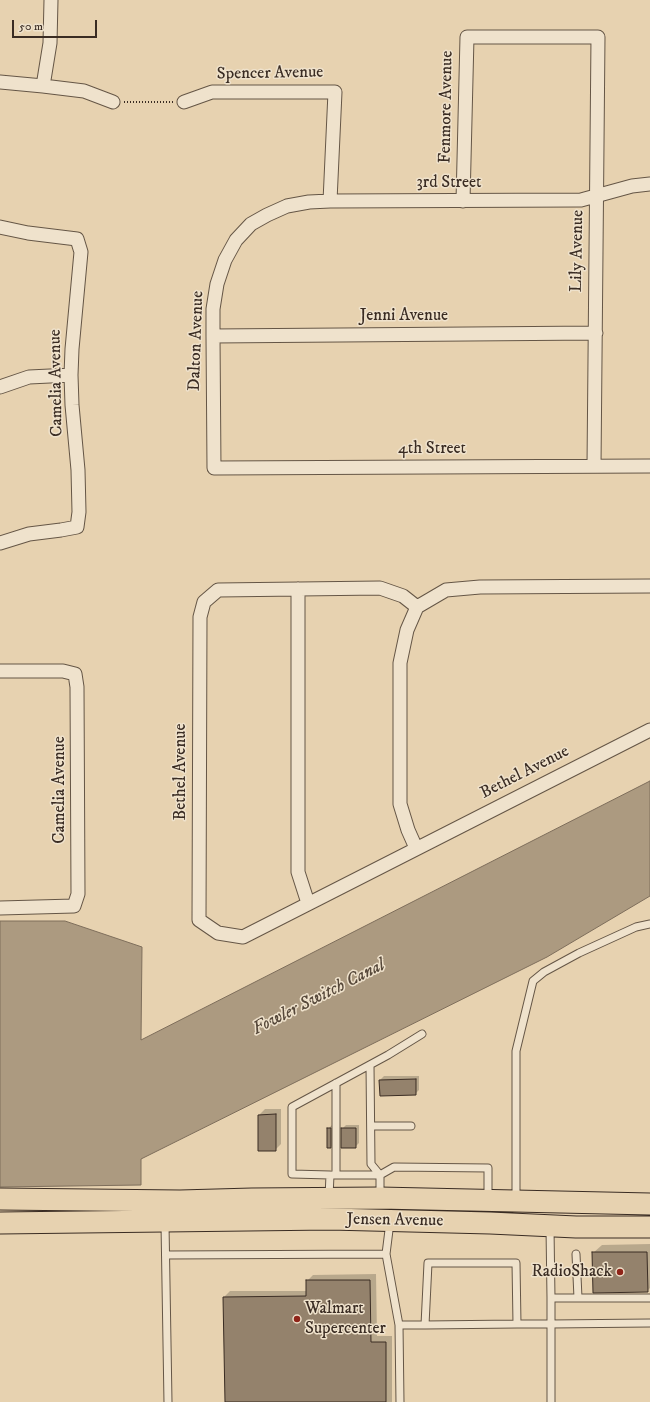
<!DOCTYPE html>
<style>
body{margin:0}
#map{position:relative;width:650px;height:1402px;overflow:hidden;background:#e7d2b0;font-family:"IM FELL DW Pica",serif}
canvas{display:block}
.scale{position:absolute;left:12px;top:20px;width:85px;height:18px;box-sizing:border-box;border:2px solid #3a2c23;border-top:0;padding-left:5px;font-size:12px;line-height:14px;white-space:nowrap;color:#3a2c23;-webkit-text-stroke:3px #efe2cc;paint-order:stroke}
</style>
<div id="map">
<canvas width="650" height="1402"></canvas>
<div class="scale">50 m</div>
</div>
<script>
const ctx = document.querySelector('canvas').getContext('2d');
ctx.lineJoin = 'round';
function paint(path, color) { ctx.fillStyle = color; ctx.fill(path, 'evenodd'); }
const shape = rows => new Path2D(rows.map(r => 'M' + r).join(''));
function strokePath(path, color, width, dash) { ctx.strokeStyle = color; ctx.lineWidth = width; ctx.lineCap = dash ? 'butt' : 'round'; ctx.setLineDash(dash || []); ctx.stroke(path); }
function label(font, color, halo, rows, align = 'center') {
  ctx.font = font + ' "IM FELL DW Pica",serif'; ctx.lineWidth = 3; ctx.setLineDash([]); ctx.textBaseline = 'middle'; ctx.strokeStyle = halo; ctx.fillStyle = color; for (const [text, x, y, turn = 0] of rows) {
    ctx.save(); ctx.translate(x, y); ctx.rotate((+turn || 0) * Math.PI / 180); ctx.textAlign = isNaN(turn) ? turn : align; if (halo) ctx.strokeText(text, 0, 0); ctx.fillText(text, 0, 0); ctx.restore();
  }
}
const water = shape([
 [650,781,650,896,547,957,141,1159,141,1185,0,1187,0,921,65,921,142,947,141,1040,650,781]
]);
paint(water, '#ac9a80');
strokePath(water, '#7e6e5b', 1);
paint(shape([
 [384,1076,419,1076,419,1090,415,1094,380,1080],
 [265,1109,281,1109,281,1144,275,1150,259,1115],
 [332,1125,335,1125,335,1143,331,1147,328,1129],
 [346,1125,359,1125,359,1143,355,1147,342,1129],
 [650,1244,650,1288,647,1291,593,1253,602,1245],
 [376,1274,377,1336,392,1336,392,1402,226,1402,224,1297,230,1291,307,1291,307,1281,313,1275]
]), '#0003');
const building = shape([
 [416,1079,416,1095,380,1096,379,1080,416,1079],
 [276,1114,276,1151,258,1151,258,1115,276,1114],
 [327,1128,331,1128,331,1148,327,1148,327,1128],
 [341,1128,356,1128,356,1148,341,1148,341,1128],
 [592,1252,647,1252,648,1292,593,1293,592,1252],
 [306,1280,370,1280,371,1342,386,1342,386,1402,225,1402,223,1297,306,1296,306,1280]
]);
paint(building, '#94826c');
strokePath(building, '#3a2c23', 1);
const service = shape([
 [370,1065,371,1164,380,1175,394,1167,488,1168,488,1199],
 [371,1126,411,1126],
 [332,1175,380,1175,380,1196],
 [336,1175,336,1083],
 [329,1197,330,1175,292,1174,292,1107,388,1055,422,1034],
 [516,1199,516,1051,533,981,544,972,579,953,636,927,650,924],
 [165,1224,168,1402],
 [550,1228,551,1298],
 [386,1254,390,1222],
 [576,1254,578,1298],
 [166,1255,386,1254,399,1325],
 [425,1325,517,1324],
 [400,1402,399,1325,425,1325,428,1263,516,1263,517,1324,551,1324,551,1298,650,1298],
 [551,1402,551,1324,650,1323]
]);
const minor = shape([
 [0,82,43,86,84,91,113,102],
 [43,86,50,43,51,0],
 [184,102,212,92,335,92,330,201],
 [650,184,632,186,581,200,330,201,309,202,287,206,267,215,251,224,236,240,225,260,217,284,213,309,213,336,214,468,650,466],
 [463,201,467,37,598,37,594,466],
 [0,227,28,233,77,239,81,252,72,349,71,375,72,405,78,470,79,512,77,527,61,530,29,534,0,543],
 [213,336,596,333],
 [0,387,29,377,71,375],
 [298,589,298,872,308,903],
 [417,607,403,596,380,588,218,590,204,602,200,617,199,920,218,933,243,937,650,730],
 [0,671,63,671,75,674,77,687,78,894,74,906,0,908],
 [416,848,408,830,400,804,400,663,407,630,417,607,446,590,480,587,650,586]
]);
const primary = shape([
 [0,1199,180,1201,252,1199,380,1198,650,1204],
 [0,1223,330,1219,490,1223,576,1227,650,1227]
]);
strokePath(service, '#655646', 9);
strokePath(minor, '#655646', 15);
strokePath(primary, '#3a2c23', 23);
strokePath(shape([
 [124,102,173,102]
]), '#3a2c23', 2, [1, 2]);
strokePath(service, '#efe2cc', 7);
strokePath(minor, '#efe2cc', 13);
strokePath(primary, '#e7d2b0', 21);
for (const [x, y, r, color] of [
 [620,1272,4,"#8f2418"],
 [297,1319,4,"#8f2418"]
]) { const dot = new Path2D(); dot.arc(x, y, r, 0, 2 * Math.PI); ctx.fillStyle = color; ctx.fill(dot); strokePath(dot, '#efe2cc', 1.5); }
label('17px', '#3a2c23', '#efe2cc', [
 ["Spencer Avenue",270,74,-1],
 ["Fenmore Avenue",447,107,-89],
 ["3rd Street",449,183],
 ["Lily Avenue",578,251,-89],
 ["Jenni Avenue",404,316],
 ["Dalton Avenue",197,341,-88],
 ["Camelia Avenue",57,383,-91],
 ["4th Street",432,449],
 ["Bethel Avenue",181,772,-90],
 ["Bethel Avenue",525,773,-27],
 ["Camelia Avenue",60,790,-90],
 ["Jensen Avenue",395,1221,1]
]);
label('17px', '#3a2c23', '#efe2cc', [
 ["RadioShack",612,1272],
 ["Walmart",305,1309,"left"],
 ["Supercenter",305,1329,"left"]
], 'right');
label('italic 18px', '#56483a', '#efe2cc', [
 ["Fowler Switch Canal",319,998,-27]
]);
</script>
